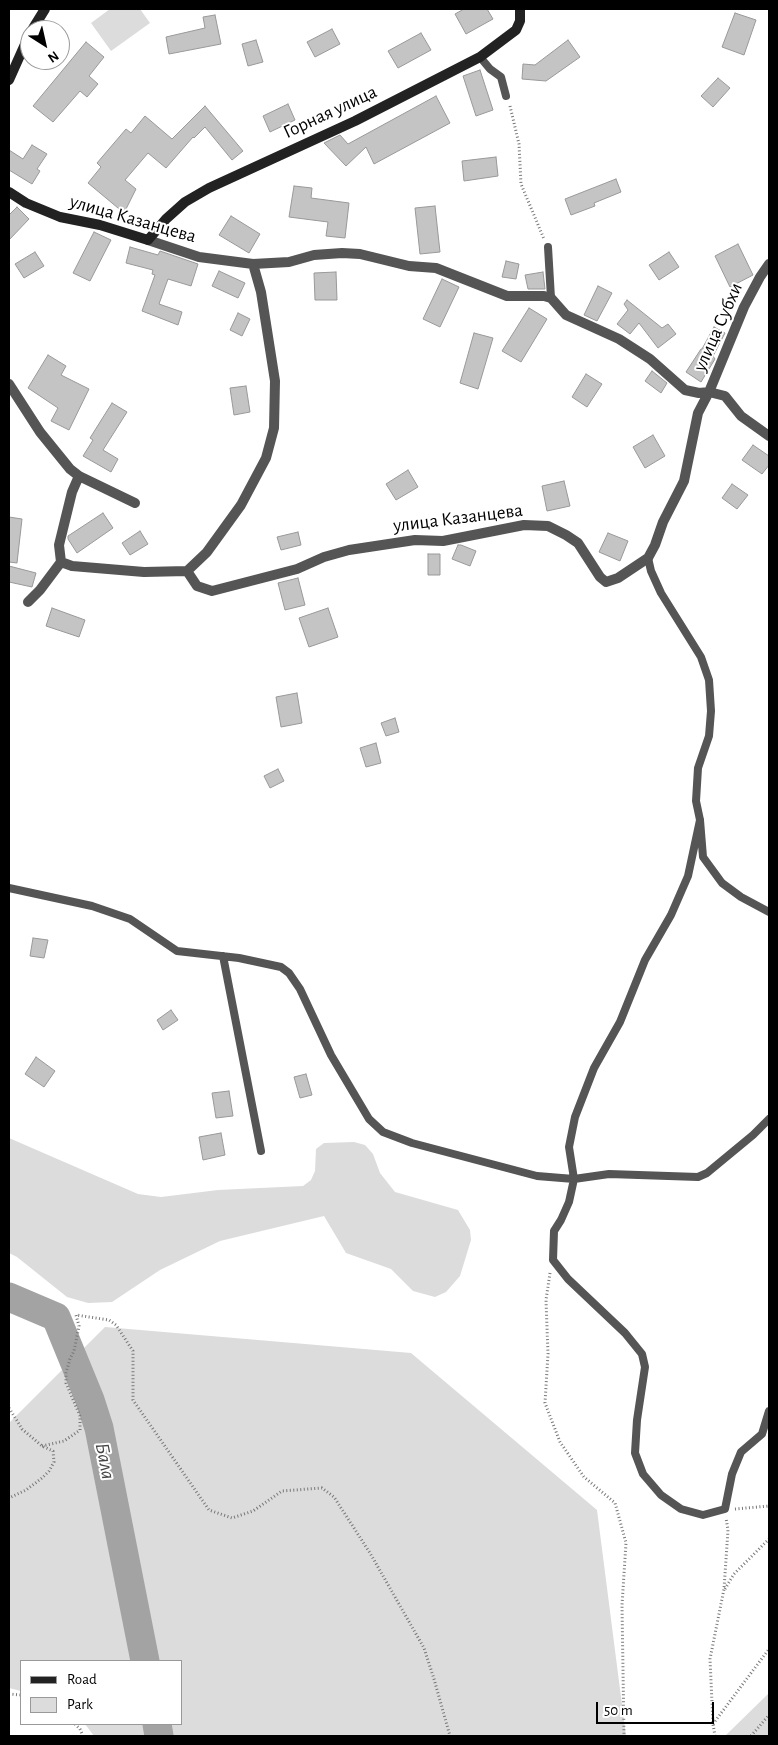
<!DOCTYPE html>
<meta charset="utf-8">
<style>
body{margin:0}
#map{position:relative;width:778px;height:1745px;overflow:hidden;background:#fff;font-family:"Alegreya Sans",sans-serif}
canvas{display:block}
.frame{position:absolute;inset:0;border:10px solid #000;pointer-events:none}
.legend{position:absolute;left:20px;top:1660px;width:162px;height:65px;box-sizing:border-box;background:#fff;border:1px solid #999;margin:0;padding:6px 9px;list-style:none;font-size:15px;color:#000}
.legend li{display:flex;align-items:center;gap:10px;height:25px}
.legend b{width:25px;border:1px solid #999}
.north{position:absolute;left:20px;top:20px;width:50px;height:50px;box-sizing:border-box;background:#fff;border:1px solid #999;border-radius:50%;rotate:145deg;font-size:14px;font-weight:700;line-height:20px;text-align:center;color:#000}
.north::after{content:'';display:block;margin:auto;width:18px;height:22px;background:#000;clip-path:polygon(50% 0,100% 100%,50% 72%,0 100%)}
.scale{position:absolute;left:596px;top:1702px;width:118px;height:22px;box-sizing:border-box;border:2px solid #000;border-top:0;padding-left:6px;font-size:15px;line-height:18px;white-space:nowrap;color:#000;-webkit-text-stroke:4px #fff;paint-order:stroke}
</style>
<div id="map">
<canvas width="778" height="1745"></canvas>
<div class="frame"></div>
<ul class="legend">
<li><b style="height:6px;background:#222"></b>Road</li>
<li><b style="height:14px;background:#dcdcdc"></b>Park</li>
</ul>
<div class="north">N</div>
<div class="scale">50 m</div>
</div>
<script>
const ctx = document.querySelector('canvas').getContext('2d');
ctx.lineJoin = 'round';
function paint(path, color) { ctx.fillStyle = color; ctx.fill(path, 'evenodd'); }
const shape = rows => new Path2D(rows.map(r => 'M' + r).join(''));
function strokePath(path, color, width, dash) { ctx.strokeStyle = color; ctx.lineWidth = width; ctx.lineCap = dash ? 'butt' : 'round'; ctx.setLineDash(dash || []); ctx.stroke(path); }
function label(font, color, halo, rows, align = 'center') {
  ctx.font = font + ' "Alegreya Sans",sans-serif'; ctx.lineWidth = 4; ctx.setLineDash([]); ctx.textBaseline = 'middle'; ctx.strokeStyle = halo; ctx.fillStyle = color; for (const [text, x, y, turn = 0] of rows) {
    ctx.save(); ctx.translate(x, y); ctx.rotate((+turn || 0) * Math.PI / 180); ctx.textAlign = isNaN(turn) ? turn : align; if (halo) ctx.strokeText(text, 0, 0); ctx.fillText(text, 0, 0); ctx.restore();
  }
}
paint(shape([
 [110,9,140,9,150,23,111,51,91,23],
 [9,1138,138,1194,161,1197,218,1190,303,1186,311,1180,315,1171,316,1149,324,1143,354,1142,365,1145,373,1154,380,1173,395,1192,458,1210,470,1230,471,1240,460,1276,446,1292,435,1297,413,1291,391,1269,346,1253,324,1216,220,1241,160,1270,112,1302,88,1303,67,1297,17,1257,9,1253],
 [105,1327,411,1353,597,1510,626,1736,94,1736,85,1724,181,1724,181,1661,21,1661,21,1691,9,1688,9,1423],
 [769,1693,769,1736,725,1736]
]), '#dcdcdc');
strokePath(shape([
 [9,1297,56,1317,90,1400,99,1428,145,1661],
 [157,1724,159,1736]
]), '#a3a3a3', 29);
const building = shape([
 [464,9,487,9,493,19,466,34,455,14,464,9],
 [735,13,756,20,744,55,722,47,735,13],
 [215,15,221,44,169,54,166,37,205,28,203,17,215,15],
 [332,29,340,44,315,57,307,42,332,29],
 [421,33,431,50,398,68,388,51,421,33],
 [256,40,263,62,248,66,242,44,256,40],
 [568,40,580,57,546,81,522,79,523,64,535,65,568,40],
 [86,42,104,57,89,76,98,84,87,97,80,91,53,122,33,106,86,42],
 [480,70,493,110,476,116,463,76,480,70],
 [718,78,730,88,713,107,701,96,718,78],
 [436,96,450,123,374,164,366,147,346,166,324,143,340,135,348,144,436,96],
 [288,104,295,120,270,132,263,116,288,104],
 [205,106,243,151,232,160,205,127,194,138,193,137,166,168,148,153,125,180,136,189,124,213,88,183,101,167,97,163,126,129,131,133,145,116,172,139,205,106],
 [32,145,47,154,37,169,40,171,32,184,9,170,9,150,23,159,32,145],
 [496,157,498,176,464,181,462,161,496,157],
 [616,179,621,192,594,203,595,206,571,215,565,199,616,179],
 [294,186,312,188,311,198,349,203,345,238,326,236,328,222,289,217,294,186],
 [435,206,440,252,420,254,415,208,435,206],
 [17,207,29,219,9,240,9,215,17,207],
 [231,216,260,234,249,253,219,235,231,216],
 [94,232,111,240,90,281,73,273,94,232],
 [738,244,753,275,730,287,715,256,738,244],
 [130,247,158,255,160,251,198,264,191,286,168,279,159,304,182,312,178,325,142,311,155,275,152,274,153,270,126,263,130,247],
 [35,252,44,266,24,278,15,264,35,252],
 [669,252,679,267,659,280,649,265,669,252],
 [506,261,519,264,516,279,502,277,506,261],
 [219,271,245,283,238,298,212,286,219,271],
 [336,272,337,300,315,300,314,273,336,272],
 [543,272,545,289,528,289,525,275,543,272],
 [442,279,459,287,440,327,423,319,442,279],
 [598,286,612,293,597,321,584,315,598,286],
 [627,300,662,328,668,324,676,334,658,348,639,323,630,334,617,324,628,310,624,304,627,300],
 [529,308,547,319,521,362,502,351,529,308],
 [238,313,250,319,242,336,230,330,238,313],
 [714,327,725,333,713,356,715,359,701,382,686,372,701,349,702,349,714,327],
 [474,333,493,338,478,389,460,383,474,333],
 [48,355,66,366,61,375,89,389,69,430,51,421,58,408,28,388,48,355],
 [652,371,667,383,661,393,645,381,652,371],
 [586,374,602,384,587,407,572,397,586,374],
 [246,386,250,412,234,415,230,388,246,386],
 [112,403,127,412,103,450,118,459,111,472,83,456,93,440,90,438,112,403],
 [653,435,665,456,645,468,633,447,653,435],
 [753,445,769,456,769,465,762,474,742,460,753,445],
 [408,470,418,487,396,500,386,484,408,470],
 [564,481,570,506,547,511,542,486,564,481],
 [732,484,748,495,737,509,722,498,732,484],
 [103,513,113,528,77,553,68,539,68,536,103,513],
 [9,517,22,519,17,563,9,562,9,517],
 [140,531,148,544,130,555,122,543,140,531],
 [298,532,301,545,281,550,277,537,298,532],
 [608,533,628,541,620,561,599,552,608,533],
 [458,545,461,545,476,551,470,566,452,559,458,545],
 [428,554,440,554,440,575,428,575,428,554],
 [9,566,36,573,32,587,9,582,9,566],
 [298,578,305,605,285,610,278,583,298,578],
 [52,608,85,620,79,637,46,626,52,608],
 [328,608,338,637,309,647,299,618,328,608],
 [297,693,302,723,281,727,276,697,297,693],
 [395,718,399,732,386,736,381,723,395,718],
 [376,743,381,763,366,767,360,748,376,743],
 [278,769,284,781,270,788,264,776,278,769],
 [33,938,48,940,44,958,30,956,33,938],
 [171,1010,178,1020,163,1030,157,1020,171,1010],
 [36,1057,55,1071,44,1087,25,1074,36,1057],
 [306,1074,312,1095,300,1098,294,1077,306,1074],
 [229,1091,233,1116,216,1118,212,1093,229,1091],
 [221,1133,225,1155,203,1160,199,1137,221,1133]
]);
paint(building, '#c4c4c4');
strokePath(building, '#999', 1);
strokePath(shape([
 [510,106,519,144,521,184,544,239],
 [550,1273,546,1300,548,1354,545,1403,560,1442,584,1477,615,1503,626,1543,622,1605,624,1736],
 [9,1408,22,1429,42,1446,53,1451,54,1462,49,1471,42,1478,26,1490,9,1498],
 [42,1446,64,1441,80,1430,80,1416,66,1383,66,1373,70,1359,74,1351,79,1326,76,1315,109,1320,116,1325,133,1351,133,1400,209,1510,232,1518,253,1511,282,1491,322,1488,334,1497,370,1553,424,1648,434,1679,450,1736],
 [735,1509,769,1506],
 [725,1589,734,1574,769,1539],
 [9,1694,21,1695],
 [75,1724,80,1729,83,1736],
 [713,1724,769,1649],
 [715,1736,713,1724,710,1659,724,1589,728,1530,726,1518],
 [751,1736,769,1715]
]), '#777', 3, [1, 2.5]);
strokePath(shape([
 [480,57,490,69,501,77,506,96],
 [548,247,551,298],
 [648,558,651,571,661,593,701,657,709,680,711,711,709,736,698,768,696,801,700,820,703,857,722,883,741,897,769,912],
 [700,820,688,876,671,915,645,960,620,1022,594,1068,575,1117,569,1147,574,1179,569,1202,561,1220,554,1231,553,1260,568,1279,625,1333,642,1354,645,1367,637,1420,635,1453,643,1474,661,1495,681,1509,703,1515,725,1509,732,1474,741,1452,762,1434,769,1411],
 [9,888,92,906,130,919,177,951,239,958,281,967,289,973,300,989,331,1055,369,1119,383,1132,412,1143,537,1176,574,1179,609,1174,698,1177,707,1173,753,1135,769,1119],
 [223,956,261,1151]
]), '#555', 8);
strokePath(shape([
 [148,240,199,257,253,264,289,262,314,255,342,253,360,254,409,266,436,268,507,296,544,296,551,298,566,315,619,339,650,359,685,390,699,393,709,392,725,396,741,416,769,436],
 [9,384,40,432,70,469,79,476,135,503],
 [61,562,72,566,144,572,187,571],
 [187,571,197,586,212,591,297,569,324,557,349,550,415,540,443,541,524,525,548,526,566,535,578,543,600,577,606,582,618,578,648,558,655,545,663,522,684,481,698,413,709,392,744,307,760,277,769,264],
 [187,571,207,552,241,505,266,458,274,428,275,381,261,292,253,264],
 [28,602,40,590,61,562,59,545,72,492,79,476]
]), '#555', 10);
strokePath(shape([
 [32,30,45,9],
 [9,80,30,33],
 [9,192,26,203,60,217,100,225,148,240,166,219,185,202,209,188,355,121,480,57,516,30,520,21,520,9]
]), '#222', 10);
label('19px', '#000', '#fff', [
 ["Горная улица",330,112,-25],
 ["улица Казанцева",133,219,16],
 ["улица Субхи",718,327,-66],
 ["улица Казанцева",458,518,-7]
]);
label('italic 20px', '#444', '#fff', [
 ["Бала",105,1461,79]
]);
</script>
